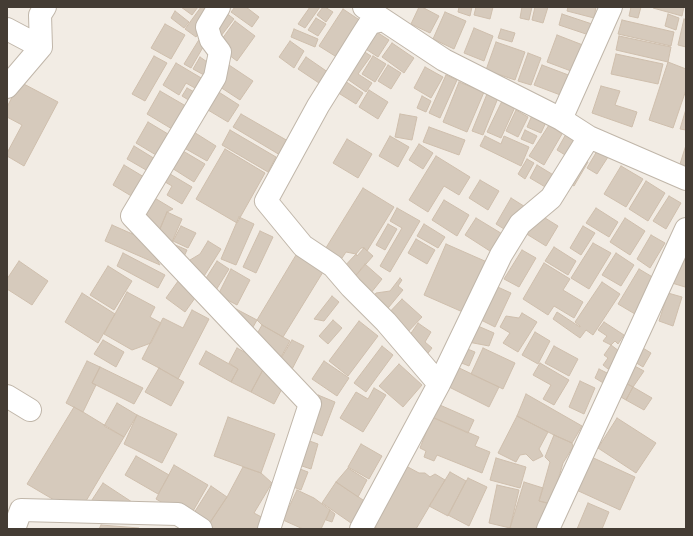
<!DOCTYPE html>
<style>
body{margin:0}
#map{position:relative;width:693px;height:536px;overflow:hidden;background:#f2ece4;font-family:"IBM Plex Sans",sans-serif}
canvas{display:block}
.frame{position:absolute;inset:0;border:8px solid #443c34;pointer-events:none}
</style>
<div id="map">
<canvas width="693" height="536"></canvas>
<div class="frame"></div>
</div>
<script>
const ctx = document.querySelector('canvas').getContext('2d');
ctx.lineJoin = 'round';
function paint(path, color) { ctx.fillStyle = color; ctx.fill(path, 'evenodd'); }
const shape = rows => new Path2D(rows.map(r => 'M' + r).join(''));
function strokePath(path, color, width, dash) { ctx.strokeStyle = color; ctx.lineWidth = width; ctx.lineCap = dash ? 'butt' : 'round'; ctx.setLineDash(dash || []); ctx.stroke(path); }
const building = shape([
 [181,7,198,7,192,15,181,7],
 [201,7,217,7,196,37,185,29,201,7],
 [235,7,246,7,259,17,252,27,231,12,235,7],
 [310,7,320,7,305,28,298,24,310,7],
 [323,7,325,7,333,12,326,22,317,15,323,7],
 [419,7,422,7,439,16,430,33,411,24,419,7],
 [459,7,472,7,470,16,458,12,459,7],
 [476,7,493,7,490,19,474,15,476,7],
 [522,7,532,7,529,20,520,18,522,7],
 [535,7,548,7,543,23,532,20,535,7],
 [568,7,596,7,594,18,567,11,568,7],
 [631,7,641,7,638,18,629,16,631,7],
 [654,7,684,7,682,16,653,8,654,7],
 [221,9,234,19,221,36,208,26,221,9],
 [343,9,367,25,343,61,319,46,343,9],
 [175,11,189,22,184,28,171,18,175,11],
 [445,12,466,21,454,49,433,39,445,12],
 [562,14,598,26,595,37,559,25,562,14],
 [668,14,679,18,676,30,665,26,668,14],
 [316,18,326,24,318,36,308,30,316,18],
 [684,19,686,20,686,47,678,45,684,19],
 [622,20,674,32,671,46,618,34,622,20],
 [235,21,255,36,237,61,217,46,235,21],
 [165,24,185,35,171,59,151,48,165,24],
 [369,27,389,40,378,57,358,44,369,27],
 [474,28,493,36,484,61,464,53,474,28],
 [294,29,318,39,315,47,291,37,294,29],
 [501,29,515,33,512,42,498,38,501,29],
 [557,35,588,47,579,74,547,62,557,35],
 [619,36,671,47,668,62,616,50,619,36],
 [200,38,206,42,191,68,184,64,200,38],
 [290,41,304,51,294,68,279,57,290,41],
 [496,42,525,52,515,80,486,70,496,42],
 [392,43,414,58,404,73,382,57,392,43],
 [357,47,371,56,358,74,372,83,366,92,340,74,357,47],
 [528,53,541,58,531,85,518,81,528,53],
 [616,54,663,64,658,84,611,74,616,54],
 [154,56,167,63,145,101,132,94,154,56],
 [373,56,386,64,375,82,362,74,373,56],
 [200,57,210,64,204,75,193,69,200,57],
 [306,57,335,77,328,89,298,69,306,57],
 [668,62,686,69,686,90,673,128,649,120,668,62],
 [176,63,208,82,202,92,186,83,179,95,163,85,176,63],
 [229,65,253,81,240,100,217,85,229,65],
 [388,65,401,73,391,89,378,81,388,65],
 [542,65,571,76,563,96,534,85,542,65],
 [425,67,443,77,431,98,414,88,425,67],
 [446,75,457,80,440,118,429,113,446,75],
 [339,77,363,93,356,104,332,89,339,77],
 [20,82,58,102,24,166,7,156,7,153,22,125,7,117,7,107,20,82],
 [459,82,484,92,467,132,443,122,459,82],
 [601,86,620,91,615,105,637,112,632,127,592,113,601,86],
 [187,88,200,95,195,104,182,96,187,88],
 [214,89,239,105,228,122,203,107,214,89],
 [369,90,388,102,378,119,359,107,369,90],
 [160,91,191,109,177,132,147,114,160,91],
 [487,94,498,98,483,135,472,131,487,94],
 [422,96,431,101,426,112,417,108,422,96],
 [502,101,515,107,501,138,487,132,502,101],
 [686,109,686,130,680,129,686,109],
 [516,110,528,117,518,137,506,131,516,110],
 [533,113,547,120,541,133,527,127,533,113],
 [241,114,288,141,280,155,233,127,241,114],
 [400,114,417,117,412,140,395,137,400,114],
 [148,122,173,137,161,158,136,143,148,122],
 [549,125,562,134,544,165,529,156,549,125],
 [429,127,465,140,459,155,423,142,429,127],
 [189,129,216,146,207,161,179,145,189,129],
 [230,130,276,157,268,172,222,145,230,130],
 [525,130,537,136,533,144,521,139,525,130],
 [566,134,580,142,570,158,557,150,566,134],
 [390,136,409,147,398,167,379,156,390,136],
 [485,136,501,144,504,136,529,147,521,166,480,146,485,136],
 [347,139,372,154,358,178,333,163,347,139],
 [419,144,433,153,423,169,409,160,419,144],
 [686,145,686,166,680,164,686,145],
 [134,146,160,162,153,174,127,159,134,146],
 [178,148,205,164,194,182,167,165,178,148],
 [225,149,265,173,237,223,196,199,225,149],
 [597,151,608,157,597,174,587,168,597,151],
 [436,156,470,177,459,195,444,186,428,212,409,200,436,156],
 [580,157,588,162,574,186,565,181,580,157],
 [527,159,534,163,525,179,518,174,527,159],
 [124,165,149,180,138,200,113,185,124,165],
 [537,165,560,179,552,191,530,178,537,165],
 [621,166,643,179,626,207,604,194,621,166],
 [165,171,192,187,182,204,167,195,172,186,160,179,165,171],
 [480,180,499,191,488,210,469,198,480,180],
 [646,181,665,193,648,221,629,209,646,181],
 [363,188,394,207,367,251,364,248,361,248,356,254,346,252,340,261,324,251,363,188],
 [148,194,173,209,167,212,157,236,136,215,148,194],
 [669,196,681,203,666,229,653,221,669,196],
 [511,198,527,208,512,234,496,224,511,198],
 [444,200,469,215,457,236,432,220,444,200],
 [397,208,420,221,390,272,380,266,402,228,390,221,397,208],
 [596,208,618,222,609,237,586,223,596,208],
 [167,212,182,219,168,251,157,236,167,212],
 [537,213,558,226,546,246,525,233,537,213],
 [239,217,254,224,236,265,221,259,239,217],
 [476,218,504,235,493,253,465,235,476,218],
 [625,218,645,231,630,255,610,242,625,218],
 [388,224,397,229,385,250,376,245,388,224],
 [424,224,445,237,438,248,417,236,424,224],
 [112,225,146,240,160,265,105,241,112,225],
 [181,226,196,233,188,248,173,241,181,226],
 [583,226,595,233,581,255,570,248,583,226],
 [260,231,273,237,256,273,243,267,260,231],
 [651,235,665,243,650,268,637,259,651,235],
 [416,239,435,250,427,264,408,253,416,239],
 [208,241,221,249,201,281,191,275,190,260,200,254,208,241],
 [593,243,611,253,589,289,571,278,593,243],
 [173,244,187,250,181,263,173,244],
 [446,244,487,262,465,313,424,295,446,244],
 [554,247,576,261,568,275,545,261,554,247],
 [364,248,373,256,352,280,341,270,356,254,357,256,364,248],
 [522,250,536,258,519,287,504,279,522,250],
 [123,253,165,275,158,288,117,266,123,253],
 [616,253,634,265,621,286,602,275,616,253],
 [296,255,323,272,283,337,262,325,257,320,296,255],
 [680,259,686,261,686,283,685,287,672,283,680,259],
 [19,261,48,281,32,305,7,289,7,279,19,261],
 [217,261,229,269,213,295,203,283,217,261],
 [544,263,570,279,563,290,583,302,574,318,554,306,548,315,523,299,544,263],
 [365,264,382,279,367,298,352,280,365,264],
 [108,266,132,281,114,310,90,295,108,266],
 [231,269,250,280,237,305,218,295,231,269],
 [639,269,661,282,640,317,618,304,639,269],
 [181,277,200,291,185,312,166,298,181,277],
 [400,278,402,280,398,286,403,290,384,313,370,301,376,293,390,291,400,278],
 [602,282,620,294,593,335,586,330,580,338,553,319,557,312,580,327,580,326,575,322,602,282],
 [491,284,511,293,495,327,475,317,491,284],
 [127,292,155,307,150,317,161,323,151,343,132,350,104,334,127,292],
 [82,293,115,314,98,343,65,322,82,293],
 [668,293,682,297,673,326,659,321,668,293],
 [332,296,339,302,324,321,314,319,332,296],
 [402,299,422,317,404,336,384,318,402,299],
 [221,301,257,320,248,336,221,301],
 [192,310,209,319,178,379,159,368,142,359,163,318,183,328,192,310],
 [522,313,537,322,518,352,503,343,510,333,500,327,506,316,519,318,522,313],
 [333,320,342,328,328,344,319,336,333,320],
 [359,321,378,336,348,376,329,361,359,321],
 [604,322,624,335,618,344,615,341,611,345,603,341,607,336,598,330,604,322],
 [418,323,431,332,425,342,432,348,425,357,405,342,418,323],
 [471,323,494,333,489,346,463,341,471,323],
 [262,325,290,341,277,364,253,341,262,325],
 [535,332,550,341,538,364,522,355,535,332],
 [103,340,124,352,116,367,94,354,103,340],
 [292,340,304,346,288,377,277,365,292,340],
 [611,345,627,357,612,364,608,369,603,365,608,358,604,355,611,345],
 [638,345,651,353,643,367,630,359,638,345],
 [382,346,393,355,366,392,354,383,382,346],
 [460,346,475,352,469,366,454,360,460,346],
 [554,346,578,359,569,376,545,363,554,346],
 [237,348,266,364,251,392,231,382,238,369,229,363,237,348],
 [483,348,515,363,503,389,471,374,483,348],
 [206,351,238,369,231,382,199,364,206,351],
 [87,361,100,367,92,383,96,385,83,412,66,403,87,361],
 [324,361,349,378,337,396,312,379,324,361],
 [540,363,569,380,554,405,543,399,551,385,533,375,540,363],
 [629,363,644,371,633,387,620,380,629,363],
 [266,364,285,383,274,404,251,392,266,364],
 [399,364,422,385,403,407,379,386,399,364],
 [453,365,499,387,489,407,443,384,453,365],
 [100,367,143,388,134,404,92,383,100,367],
 [159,368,184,382,171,406,145,392,159,368],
 [599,369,615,377,610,387,595,378,599,369],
 [620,380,633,387,626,400,614,393,620,380],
 [580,381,595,388,584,414,569,407,580,381],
 [633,387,652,398,644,410,626,400,633,387],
 [374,388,386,395,363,432,340,418,356,392,368,399,374,388],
 [526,394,582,426,572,443,554,435,517,416,526,394],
 [318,395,335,402,322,436,305,429,318,395],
 [433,402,474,420,468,433,427,415,433,402],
 [117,403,137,415,124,437,104,426,117,403],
 [74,407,83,412,124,437,83,506,66,507,27,484,74,407],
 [137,415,177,434,162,463,124,444,137,415],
 [517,416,548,432,539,449,543,456,533,461,526,454,520,455,516,462,498,453,517,416],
 [228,417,275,434,261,473,214,456,228,417],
 [432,417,479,437,475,446,490,452,482,473,437,455,434,461,424,457,426,451,420,448,432,417],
 [617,418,656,443,636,473,598,448,617,418],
 [554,435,572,443,573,447,563,463,551,504,539,501,550,462,545,457,554,435],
 [304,439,318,444,311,469,296,464,304,439],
 [361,444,382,456,369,479,348,467,361,444],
 [587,455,635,477,620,510,572,488,587,455],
 [136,456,169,475,158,494,125,475,136,456],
 [496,458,526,467,520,488,490,480,496,458],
 [174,465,208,485,189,518,156,499,174,465],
 [292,466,308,472,301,490,286,484,292,466],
 [406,466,419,473,425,473,430,477,435,474,445,480,416,529,378,529,371,525,406,466],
 [243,467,261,473,272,483,254,513,267,520,262,529,211,529,207,527,227,497,243,467],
 [348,468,367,480,358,497,336,482,348,468],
 [450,472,466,481,448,516,429,506,450,472],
 [468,478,487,487,469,526,448,515,468,478],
 [336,482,366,502,351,523,322,503,336,482],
 [524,482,543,488,539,501,551,504,543,529,515,529,510,528,524,482],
 [103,483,138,506,88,506,103,483],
 [497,485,519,490,510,528,489,523,497,485],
 [211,486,227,497,207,527,192,516,211,486],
 [297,490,314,498,330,510,321,529,303,529,283,520,297,490],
 [588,503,609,512,602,529,577,529,588,503],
 [330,510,335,514,332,522,326,520,330,510],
 [101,525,139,528,139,529,99,529,101,525]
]);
paint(building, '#d6cabc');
strokePath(building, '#cebeac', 1);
const minor = shape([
 [219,7,207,27,211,40,220,52,215,77,132,216,310,404,269,529],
 [364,7,444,60,561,119,589,137,686,179],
 [383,20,370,23,361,37,318,106,266,201,303,246,333,266,351,287,386,322,439,384],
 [7,29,41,47],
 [7,87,41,47,40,15,45,7],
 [561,119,611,7],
 [7,396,30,410],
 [14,529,21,510,178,514,201,529],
 [361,529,439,384,501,255,520,224,551,198,589,137],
 [548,529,686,229]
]);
strokePath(minor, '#c0b6a9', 24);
strokePath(minor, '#fff', 22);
</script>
